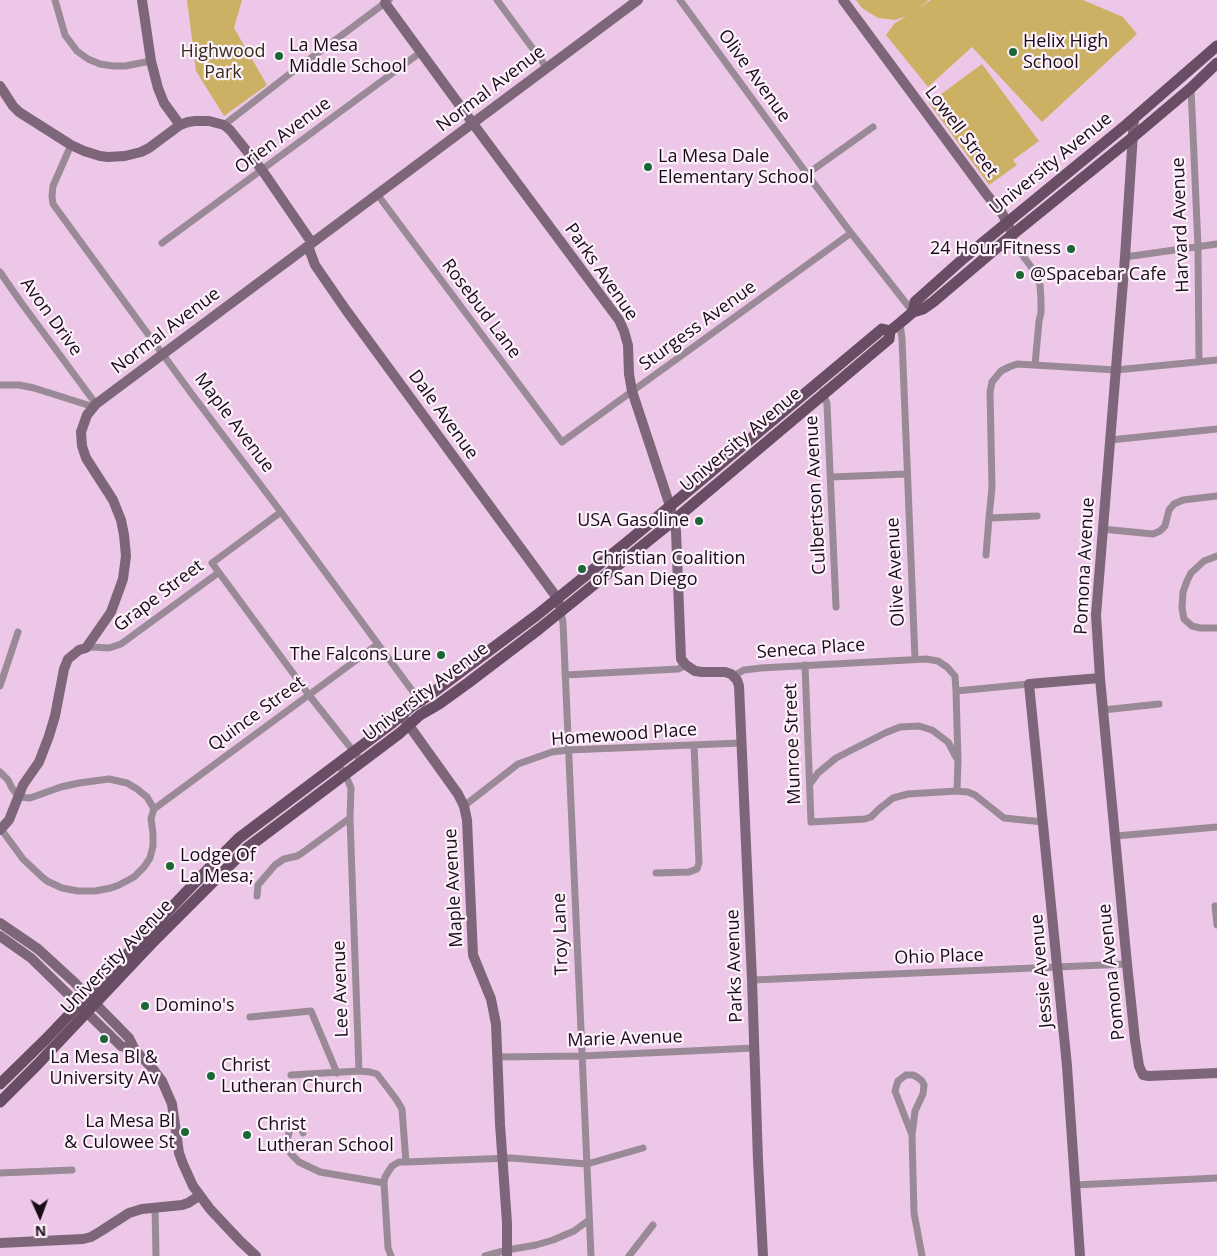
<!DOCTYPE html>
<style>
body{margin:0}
#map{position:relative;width:1217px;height:1256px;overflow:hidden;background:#ecc7e7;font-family:"Open Sans",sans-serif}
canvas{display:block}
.north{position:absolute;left:15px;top:1191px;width:50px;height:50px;-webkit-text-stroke:4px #fdf1fb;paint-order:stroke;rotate:178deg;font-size:14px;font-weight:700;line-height:20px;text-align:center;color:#190c18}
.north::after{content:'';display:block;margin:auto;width:18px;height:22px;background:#190c18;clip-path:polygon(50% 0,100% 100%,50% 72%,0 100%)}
</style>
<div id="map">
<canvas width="1217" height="1256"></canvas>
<div class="north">N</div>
</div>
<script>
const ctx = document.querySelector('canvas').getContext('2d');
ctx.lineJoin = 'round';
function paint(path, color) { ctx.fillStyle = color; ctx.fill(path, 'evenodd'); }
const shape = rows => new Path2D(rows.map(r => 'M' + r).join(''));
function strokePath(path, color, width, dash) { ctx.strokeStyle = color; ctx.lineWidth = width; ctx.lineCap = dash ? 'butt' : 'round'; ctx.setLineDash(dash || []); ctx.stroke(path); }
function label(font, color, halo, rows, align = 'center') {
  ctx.font = font + ' "Open Sans",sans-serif'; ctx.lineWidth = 4.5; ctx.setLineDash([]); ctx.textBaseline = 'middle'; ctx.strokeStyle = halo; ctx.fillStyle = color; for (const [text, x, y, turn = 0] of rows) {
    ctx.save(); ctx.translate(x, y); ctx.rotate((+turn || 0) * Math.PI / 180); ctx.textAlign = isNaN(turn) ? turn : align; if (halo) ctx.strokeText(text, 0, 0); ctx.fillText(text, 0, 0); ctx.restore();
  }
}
paint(shape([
 [187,0,242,0,234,28,267,85,224,116,196,71],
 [856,0,929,0,919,8,931,0,1083,0,1123,17,1137,34,1042,122,972,47,928,87,886,35,894,24,906,16,895,20,878,18,862,8],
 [982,64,1039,141,1013,160,1017,165,989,185,929,103]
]), '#ccb164');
strokePath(shape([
 [55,0,65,35,77,51,88,59,100,64,113,66,125,66,151,61],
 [497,0,547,68],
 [680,0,807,174,851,233,913,312],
 [1191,88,1198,246,1199,362],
 [224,125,287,76,389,0],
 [71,145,53,186,52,196,53,204,191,393,281,512,422,704],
 [807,174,873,127],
 [377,194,562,442,851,233],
 [1012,235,1014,244,1035,272,1040,285,1041,300,1041,313,1039,321,1035,365],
 [162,243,256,174,421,52],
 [1125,257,1217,244],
 [0,272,20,301,96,404],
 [900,323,902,339,915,659],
 [0,385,19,385,34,388,94,407],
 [823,391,827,404,836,607],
 [1110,440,1217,429],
 [831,477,907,474],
 [281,512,212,563,309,695,362,762],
 [989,518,1037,516],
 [1102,529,1153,534,1160,531,1165,526,1169,510,1174,504,1183,500,1217,496],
 [986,555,989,518,992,487,990,392,992,382,1001,371,1009,367,1017,364,1116,370,1217,360],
 [1217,556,1204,561,1191,573,1187,581,1183,592,1182,608,1184,619,1192,626,1200,628,1217,628],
 [561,612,563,623,591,1256],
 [86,648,91,647,109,648,121,644,218,573],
 [805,665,811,822,865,819,871,817,879,809,893,798,908,794,957,791,968,792,975,795,1004,818,1043,822],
 [565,675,678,669,686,665],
 [733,676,744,670,761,668,926,659,938,661,947,667,955,676,956,691,958,760,957,791],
 [0,686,18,632],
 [956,691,1029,684],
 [1103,710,1159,704],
 [338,764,345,774,351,788,350,818,359,1071],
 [0,772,8,780,12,788,19,797,30,798,61,787,79,783,109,779,127,783,137,789,147,797,154,809,151,818,153,834,153,846,150,858,144,867,134,877,119,885,111,888,95,891,78,891,62,888,47,881,41,876,23,859,1,829],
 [810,784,818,773,836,758,885,733,900,727,919,726,932,730,948,742,956,757],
 [464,806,518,764,552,752,568,750,741,743],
 [154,809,378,644],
 [1116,836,1217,827],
 [656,873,689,872,697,869,699,863,694,745],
 [257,896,258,885,275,865,284,859,297,856,302,853,350,818],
 [1215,906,1217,925],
 [752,980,1127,964],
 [250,1017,311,1011,337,1073],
 [497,1057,582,1056,754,1048],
 [291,1075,359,1071,370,1072,377,1074,396,1099,402,1109,406,1162],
 [906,1075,913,1075,917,1077,922,1081,924,1085,923,1094,915,1111,912,1135,895,1091,898,1081,906,1075],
 [303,1133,302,1130,300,1127,295,1125,291,1126,287,1140,288,1149,292,1155,299,1162,320,1172,384,1183],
 [912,1135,914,1213,922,1256],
 [0,1173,72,1170],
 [1075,1185,1217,1178],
 [155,1207,156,1256],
 [391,1256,388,1248,384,1183,385,1177,392,1166,399,1162,406,1162,511,1158,587,1164,643,1148],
 [485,1256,507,1250,536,1245,553,1240,574,1231,589,1220],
 [629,1256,653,1225]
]), '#9a8a97', 7);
strokePath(shape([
 [142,0,151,61,158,88,164,103,180,125],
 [843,0,987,195,1002,213,1010,229],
 [385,3,477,129,619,320,624,331,628,345,629,374,632,391,670,506,676,531,681,659,686,665,695,671,702,672,725,672,731,674,737,680,739,686,752,980,758,1160,763,1256],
 [0,86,13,106,19,112,71,145,84,151,100,156,108,157,125,156,141,152,149,148,180,125,188,122,195,121,209,121,224,125,230,130,262,170,312,243],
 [1134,118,1125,257,1096,615,1100,678,1127,964,1135,1040,1139,1066,1143,1075,1149,1076,1217,1073],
 [308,246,315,265,346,310,552,591,558,599,559,605],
 [405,720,458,794,464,806,467,820,473,955,491,999,496,1024,500,1124,507,1223,507,1256],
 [0,830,9,820,23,785,39,762,49,736,55,716,64,669,68,659,79,650,86,648,111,612,123,579,126,556,124,535,121,520,113,500,86,458,82,446,81,432,87,415,96,404,638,0],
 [0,923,38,949,74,982,129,1038,135,1050,153,1069,162,1081,172,1104,179,1153,183,1164,193,1186,210,1209,240,1241,256,1256],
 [0,936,31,958,121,1046,135,1050],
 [0,1243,83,1239,91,1237,101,1231,129,1213,142,1209,182,1205,188,1203,199,1196],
 [1080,1256,1067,1066,1029,684,1100,678]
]), '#7d667a', 10);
strokePath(shape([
 [913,312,915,302,918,299,964,258,1126,125,1217,46],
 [0,1084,46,1039,210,867,239,838,392,723,412,706,431,694,537,615,632,538,882,329,890,331],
 [0,1102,38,1064,154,941,247,848,400,733,420,715,439,704,468,683,539,629,575,600,673,521,889,339,890,331,900,323,913,312,923,309,933,302,1012,235,1133,137,1191,88,1217,63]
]), '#684d64', 11);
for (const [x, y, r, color] of [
 [1013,52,5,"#1b6735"],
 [279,56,5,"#1b6735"],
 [648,167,5,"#1b6735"],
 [1071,249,5,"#1b6735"],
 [1020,275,5,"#1b6735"],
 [699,521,5,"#1b6735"],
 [582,569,5,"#1b6735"],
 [441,655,5,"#1b6735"],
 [170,866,5,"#1b6735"],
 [145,1006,5,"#1b6735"],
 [104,1039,5,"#1b6735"],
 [211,1076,5,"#1b6735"],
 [185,1132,5,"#1b6735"],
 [247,1135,5,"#1b6735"]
]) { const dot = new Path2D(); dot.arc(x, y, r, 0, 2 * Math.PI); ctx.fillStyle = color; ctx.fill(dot); strokePath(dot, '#fdf1fb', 2); }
label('18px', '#190c18', '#fdf1fb', [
 ["Helix High",1023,42],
 ["School",1023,63],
 ["La Mesa",289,46],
 ["Middle School",289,67],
 ["La Mesa Dale",658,157],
 ["Elementary School",658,178],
 ["24 Hour Fitness",1061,249,"right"],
 ["@Spacebar Cafe",1030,275],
 ["USA Gasoline",689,521,"right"],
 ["Christian Coalition",592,559],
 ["of San Diego",592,580],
 ["The Falcons Lure",431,655,"right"],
 ["Lodge Of",180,856],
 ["La Mesa;",180,877],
 ["Domino's",155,1006],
 ["La Mesa Bl &",104,1058,"center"],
 ["University Av",104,1079,"center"],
 ["Christ",221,1066],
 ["Lutheran Church",221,1087],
 ["La Mesa Bl",175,1122,"right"],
 ["& Culowee St",175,1143,"right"],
 ["Christ",257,1125],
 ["Lutheran School",257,1146]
], 'left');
label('18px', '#352e1a', '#fdf1fb', [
 ["Highwood",223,52],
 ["Park",223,73]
]);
label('18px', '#190c18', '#fdf1fb', [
 ["Olive Avenue",754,76,54],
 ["Normal Avenue",491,89,-37],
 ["Lowell Street",961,132,53],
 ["Orien Avenue",283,136,-37],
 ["University Avenue",1051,164,-39],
 ["Harvard Avenue",1181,225,-92],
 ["Parks Avenue",601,272,55],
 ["Rosebud Lane",481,309,53],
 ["Avon Drive",51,317,54],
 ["Sturgess Avenue",698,326,-36],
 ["Normal Avenue",166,331,-37],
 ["Dale Avenue",443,415,54],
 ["Maple Avenue",234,423,53],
 ["University Avenue",741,440,-40],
 ["Culbertson Avenue",816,495,-93],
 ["Pomona Avenue",1085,566,-87],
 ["Olive Avenue",896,572,-93],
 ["Grape Street",159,596,-37],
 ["Seneca Place",811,649,-4],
 ["University Avenue",426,692,-37],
 ["Quince Street",257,714,-36],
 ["Homewood Place",624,735,-4],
 ["Munroe Street",793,744,-92],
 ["Maple Avenue",454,888,-93],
 ["Troy Lane",561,934,-92],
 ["University Avenue",117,957,-46],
 ["Ohio Place",939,957,-2],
 ["Parks Avenue",735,966,-92],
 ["Jessie Avenue",1042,971,-95],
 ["Pomona Avenue",1112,972,-96],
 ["Lee Avenue",341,989,-92],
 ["Marie Avenue",625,1039,-2]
]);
</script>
